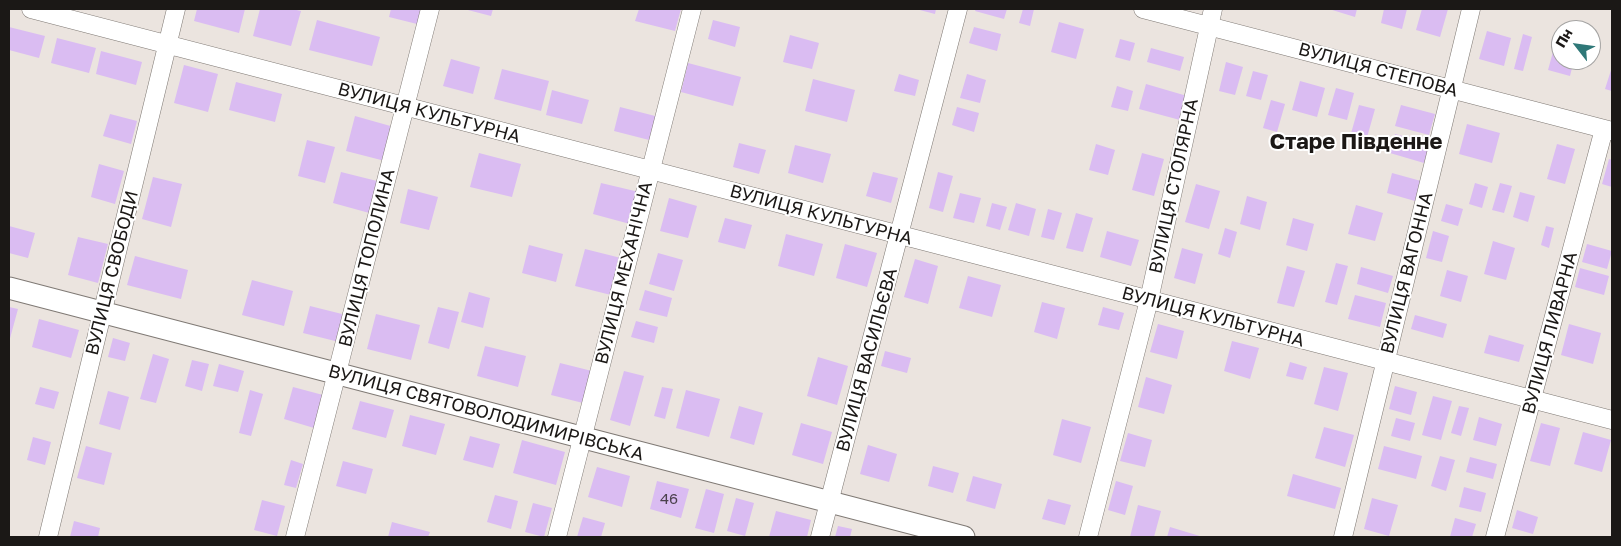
<!DOCTYPE html>
<meta charset="utf-8">
<style>
body{margin:0}
#map{position:relative;width:1621px;height:546px;overflow:hidden;background:#ebe4df;font-family:"Golos Text",sans-serif}
canvas{display:block}
.frame{position:absolute;inset:0;border:10px solid #1b1816;pointer-events:none}
.north{position:absolute;left:1551px;top:20px;width:50px;height:50px;box-sizing:border-box;background:#fff;border:1px solid #a4a3a2;border-radius:50%;rotate:300deg;font-size:14px;font-weight:700;line-height:20px;text-align:center;color:#1b1816}
.north::after{content:'';display:block;margin:auto;width:18px;height:22px;background:#2f7878;clip-path:polygon(50% 0,100% 100%,50% 72%,0 100%)}
</style>
<div id="map">
<canvas width="1621" height="546"></canvas>
<div class="frame"></div>
<div class="north">Пн</div>
</div>
<script>
const ctx = document.querySelector('canvas').getContext('2d');
ctx.lineJoin = 'round';
function paint(path, color) { ctx.fillStyle = color; ctx.fill(path, 'evenodd'); }
const shape = rows => new Path2D(rows.map(r => 'M' + r).join(''));
function strokePath(path, color, width, dash) { ctx.strokeStyle = color; ctx.lineWidth = width; ctx.lineCap = dash ? 'butt' : 'round'; ctx.setLineDash(dash || []); ctx.stroke(path); }
function label(font, color, halo, rows, align = 'center') {
  ctx.font = font + ' "Golos Text",sans-serif'; ctx.lineWidth = 4; ctx.setLineDash([]); ctx.textBaseline = 'middle'; ctx.strokeStyle = halo; ctx.fillStyle = color; for (const [text, x, y, turn = 0] of rows) {
    ctx.save(); ctx.translate(x, y); ctx.rotate((+turn || 0) * Math.PI / 180); ctx.textAlign = isNaN(turn) ? turn : align; if (halo) ctx.strokeText(text, 0, 0); ctx.fillText(text, 0, 0); ctx.restore();
  }
}
paint(shape([
 [197,9,245,9,239,33,194,21],
 [260,9,292,9,301,11,291,46,253,36],
 [391,9,425,9,421,25,389,17],
 [464,9,493,9,491,16],
 [639,9,681,9,675,31,635,21],
 [916,9,936,9,935,14],
 [976,9,1007,9,1004,19,975,11],
 [1023,9,1034,9,1030,26,1019,23],
 [1329,9,1357,9,1355,17],
 [1384,9,1407,9,1402,29,1381,23],
 [1422,9,1448,9,1440,37,1416,30],
 [317,20,380,37,372,66,309,50],
 [713,20,740,27,735,47,708,39],
 [1059,22,1084,29,1076,59,1051,52],
 [9,27,45,36,39,58,9,50],
 [974,27,1001,34,997,51,969,43],
 [1487,31,1511,38,1504,66,1479,59],
 [1523,34,1532,37,1523,71,1514,69],
 [790,35,819,43,812,69,783,62],
 [57,38,96,48,89,73,51,63],
 [1120,39,1135,43,1130,61,1115,57],
 [1556,41,1561,42,1561,60,1574,60,1570,76,1548,70],
 [1151,48,1184,57,1180,71,1147,62],
 [101,51,142,62,136,85,96,74],
 [451,59,480,67,473,94,443,86],
 [1226,62,1243,67,1235,95,1219,91],
 [688,63,741,77,733,106,681,92],
 [184,65,218,74,208,112,174,103],
 [1612,67,1612,91,1605,89],
 [502,69,549,81,541,111,494,99],
 [1253,71,1268,75,1261,100,1246,96],
 [899,74,919,80,915,96,894,91],
 [967,74,986,80,980,103,960,98],
 [813,79,855,90,847,122,805,111],
 [1300,81,1325,88,1317,117,1292,110],
 [236,82,282,94,275,122,229,110],
 [1146,84,1187,96,1180,120,1139,109],
 [1117,86,1133,91,1128,111,1111,107],
 [1336,88,1354,93,1347,120,1328,115],
 [552,90,589,100,582,124,546,115],
 [1271,100,1285,104,1277,132,1263,128],
 [1359,105,1375,109,1366,141,1350,137],
 [1401,105,1435,114,1429,135,1395,126],
 [620,107,659,117,653,141,614,131],
 [957,107,979,113,974,132,952,125],
 [110,114,137,121,131,144,103,136],
 [355,116,394,127,385,161,346,151],
 [1467,124,1500,133,1492,163,1459,154],
 [1395,134,1430,143,1424,163,1390,153],
 [307,140,335,147,325,183,298,176],
 [739,143,766,150,759,174,733,167],
 [1096,144,1115,150,1108,175,1089,170],
 [1557,144,1575,149,1565,184,1547,179],
 [795,145,831,154,823,183,788,173],
 [479,153,521,164,512,197,470,187],
 [1142,153,1164,159,1154,196,1132,190],
 [1609,159,1612,160,1612,187,1602,184],
 [99,164,124,171,115,204,91,197],
 [341,172,381,182,373,214,333,203],
 [873,172,898,178,891,203,866,196],
 [938,172,953,176,943,212,929,208],
 [1392,173,1421,181,1415,201,1387,193],
 [153,177,182,184,171,227,142,219],
 [601,183,639,192,630,224,593,214],
 [1475,183,1488,187,1482,208,1469,204],
 [1500,183,1512,186,1504,213,1492,210],
 [1196,184,1220,191,1209,229,1185,222],
 [408,189,438,197,429,230,400,223],
 [1520,192,1535,196,1528,222,1513,217],
 [960,193,981,198,974,223,953,218],
 [1247,196,1267,202,1260,230,1240,224],
 [669,198,697,206,688,238,660,231],
 [992,203,1007,207,1000,230,986,226],
 [1016,203,1036,209,1029,236,1008,230],
 [1446,204,1463,209,1458,226,1441,221],
 [1356,205,1383,213,1375,241,1348,234],
 [1048,209,1062,213,1054,240,1041,237],
 [1076,213,1093,218,1083,252,1066,248],
 [725,218,752,225,745,249,718,242],
 [1293,218,1314,224,1307,251,1286,245],
 [9,226,35,233,28,258,9,253],
 [1546,226,1554,228,1549,248,1541,245],
 [1225,228,1237,232,1230,258,1218,254],
 [1107,231,1139,240,1131,266,1100,257],
 [1433,231,1449,236,1442,262,1426,258],
 [786,234,823,244,814,276,778,266],
 [78,237,108,244,98,283,68,275],
 [1493,241,1515,248,1506,280,1484,274],
 [845,244,877,253,867,287,836,278],
 [1587,244,1612,251,1607,269,1582,262],
 [529,245,563,254,556,282,522,273],
 [1182,248,1203,254,1195,284,1174,278],
 [585,249,621,258,611,295,575,286],
 [658,253,683,260,674,291,649,284],
 [135,256,188,270,181,299,127,285],
 [915,259,938,266,928,304,904,297],
 [1336,263,1348,266,1337,305,1325,302],
 [1287,266,1305,271,1294,307,1277,303],
 [1361,267,1393,276,1388,293,1357,284],
 [1580,268,1609,276,1604,295,1575,287],
 [1447,270,1468,276,1461,302,1440,296],
 [968,276,1001,285,992,317,959,308],
 [252,280,293,291,284,326,242,315],
 [645,290,672,298,667,317,639,310],
 [469,292,490,298,483,328,461,322],
 [1355,295,1386,303,1380,327,1348,319],
 [1042,302,1065,308,1057,339,1034,332],
 [310,306,346,315,339,342,303,333],
 [9,307,18,309,9,342],
 [438,307,459,312,449,349,428,343],
 [1103,307,1124,313,1119,330,1098,325],
 [376,314,420,325,411,360,367,349],
 [1415,315,1447,324,1443,338,1411,329],
 [39,319,79,330,71,358,32,347],
 [636,321,658,327,654,343,631,337],
 [1158,324,1184,331,1177,359,1150,352],
 [1569,324,1601,333,1593,364,1561,355],
 [1489,335,1524,345,1519,362,1484,353],
 [113,338,130,343,125,361,108,357],
 [1232,341,1259,348,1250,379,1224,371],
 [485,346,526,356,518,387,477,376],
 [885,351,911,358,907,373,881,366],
 [153,354,169,359,156,403,140,399],
 [818,357,848,366,837,405,807,396],
 [192,360,209,364,202,391,185,386],
 [1290,362,1307,367,1303,380,1286,376],
 [560,363,592,371,583,403,551,395],
 [219,364,244,371,238,392,213,386],
 [1324,367,1348,373,1338,411,1314,404],
 [624,371,644,376,630,426,610,420],
 [1146,377,1172,385,1164,414,1138,407],
 [1395,386,1417,392,1411,415,1389,409],
 [40,387,59,392,54,409,35,404],
 [293,387,323,395,314,428,284,419],
 [662,387,673,389,665,419,654,416],
 [250,390,263,394,251,436,239,433],
 [686,390,720,399,709,437,676,428],
 [108,391,129,397,120,430,99,424],
 [1433,396,1452,401,1441,440,1422,435],
 [360,401,394,410,386,438,352,429],
 [739,406,763,413,754,445,730,438],
 [1459,406,1469,408,1461,436,1451,433],
 [410,415,445,424,436,455,402,446],
 [1479,417,1502,424,1496,446,1473,440],
 [1396,418,1415,423,1410,441,1391,436],
 [1062,419,1091,427,1081,463,1053,455],
 [801,423,832,432,823,464,792,455],
 [1541,423,1560,428,1550,466,1530,461],
 [1324,427,1354,435,1345,467,1315,458],
 [1583,432,1611,440,1602,472,1574,464],
 [1128,433,1152,440,1145,467,1120,461],
 [470,436,500,444,493,468,463,460],
 [33,437,51,442,45,465,27,460],
 [522,440,565,452,556,485,513,473],
 [868,445,897,454,889,482,860,474],
 [86,446,112,453,104,485,77,478],
 [1384,446,1422,456,1416,479,1378,469],
 [1440,456,1455,460,1446,491,1431,486],
 [1470,457,1497,464,1493,479,1466,472],
 [291,460,303,464,296,488,284,485],
 [343,461,373,469,366,494,336,486],
 [933,466,959,473,953,493,928,486],
 [597,467,630,476,622,507,588,497],
 [1293,474,1341,488,1335,509,1287,496],
 [973,476,1002,484,995,509,966,501],
 [657,481,689,489,681,518,650,509],
 [1116,481,1133,486,1125,515,1108,510],
 [1464,487,1486,493,1481,512,1459,507],
 [706,489,724,494,714,533,695,528],
 [495,495,518,501,511,529,487,522],
 [736,498,754,503,745,536,727,531],
 [1372,498,1398,505,1389,536,1364,529],
 [1048,499,1071,505,1065,525,1042,519],
 [262,500,285,506,277,536,254,530],
 [533,503,552,508,544,537,525,532],
 [1138,505,1161,511,1154,537,1130,537],
 [1517,510,1538,517,1533,534,1512,528],
 [776,511,811,520,807,537,769,537],
 [583,517,605,523,601,537,577,537],
 [1455,518,1476,524,1472,537,1450,537],
 [74,521,100,528,98,537,70,537],
 [392,522,430,532,428,537,388,537],
 [838,526,852,529,850,537,835,537],
 [1170,527,1203,537,1167,537]
]), '#dabcf2');
const minor = shape([
 [31,9,1612,420],
 [1143,9,1612,131],
 [48,537,176,9],
 [295,537,430,9],
 [557,537,692,9],
 [820,537,958,9],
 [1088,537,1149,300,1213,9],
 [1343,537,1471,9],
 [1495,537,1604,129]
]);
const tertiary = shape([
 [9,288,964,537]
]);
strokePath(minor, '#7f7974', 19);
strokePath(tertiary, '#7f7974', 23);
strokePath(minor, '#fff', 18);
strokePath(tertiary, '#fff', 21);
label('15px', '#4b414d', null, [
 ["46",669,499]
]);
label('18px', '#1b1816', '#fff', [
 ["ВУЛИЦЯ СТЕПОВА",1378,70,15],
 ["ВУЛИЦЯ КУЛЬТУРНА",429,113,15],
 ["ВУЛИЦЯ СТОЛЯРНА",1174,186,-78],
 ["ВУЛИЦЯ КУЛЬТУРНА",821,215,15],
 ["ВУЛИЦЯ ТОПОЛИНА",367,258,-76],
 ["ВУЛИЦЯ СВОБОДИ",112,273,-76],
 ["ВУЛИЦЯ МЕХАНІЧНА",624,273,-76],
 ["ВУЛИЦЯ ВАГОННА",1407,273,-76],
 ["ВУЛИЦЯ КУЛЬТУРНА",1213,317,15],
 ["ВУЛИЦЯ ЛИВАРНА",1550,333,-75],
 ["ВУЛИЦЯ ВАСИЛЬЄВА",867,360,-75],
 ["ВУЛИЦЯ СВЯТОВОЛОДИМИРІВСЬКА",486,413,15]
]);
label('bold 22px', '#1b1816', '#fff', [
 ["Старе Південне",1356,142]
]);
</script>
